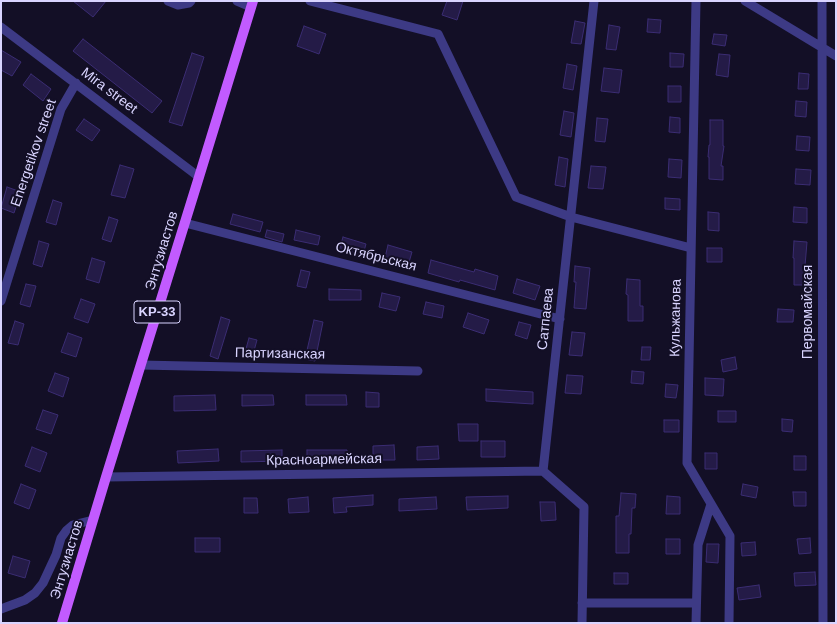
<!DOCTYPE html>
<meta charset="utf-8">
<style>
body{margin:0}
#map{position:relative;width:837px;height:624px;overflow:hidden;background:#130f26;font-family:Arial,sans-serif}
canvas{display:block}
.frame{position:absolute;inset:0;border:2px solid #d9d4ff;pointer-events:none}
</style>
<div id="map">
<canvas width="837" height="624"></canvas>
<div class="frame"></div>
</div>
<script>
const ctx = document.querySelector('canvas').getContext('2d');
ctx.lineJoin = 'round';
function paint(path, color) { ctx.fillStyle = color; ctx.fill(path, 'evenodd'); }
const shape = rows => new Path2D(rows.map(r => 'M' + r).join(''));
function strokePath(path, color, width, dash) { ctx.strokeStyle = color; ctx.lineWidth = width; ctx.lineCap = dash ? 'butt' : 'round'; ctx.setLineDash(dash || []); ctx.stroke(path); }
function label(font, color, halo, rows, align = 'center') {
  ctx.font = font + ' Arial,sans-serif'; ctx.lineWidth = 4; ctx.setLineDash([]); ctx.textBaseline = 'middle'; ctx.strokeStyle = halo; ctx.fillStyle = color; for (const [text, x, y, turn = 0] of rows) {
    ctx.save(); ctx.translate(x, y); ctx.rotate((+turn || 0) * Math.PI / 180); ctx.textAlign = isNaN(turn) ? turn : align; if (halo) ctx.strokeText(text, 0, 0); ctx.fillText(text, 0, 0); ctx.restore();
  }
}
const building = shape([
 [73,1,106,1,93,17,73,1],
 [447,1,463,1,457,20,442,15,447,1],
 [648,19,661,20,660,33,647,32,648,19],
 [575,21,585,23,581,44,571,43,575,21],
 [609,25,620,27,616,50,606,49,609,25],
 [304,26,326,34,319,54,297,46,304,26],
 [714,34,727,35,725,46,712,44,714,34],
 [83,39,162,101,152,113,73,51,83,39],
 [1,50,21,62,12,76,1,70,1,50],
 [192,53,204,57,182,126,169,122,192,53],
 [670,53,684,54,683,67,670,67,670,53],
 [719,54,730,55,728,77,716,75,719,54],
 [567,64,577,66,573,90,563,88,567,64],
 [604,68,622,70,619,93,601,91,604,68],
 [799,73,809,74,808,89,798,89,799,73],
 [31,74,51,89,43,101,23,85,31,74],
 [668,86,681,86,681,102,668,102,668,86],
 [796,101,807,102,806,117,795,116,796,101],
 [564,111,574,113,571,137,560,135,564,111],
 [670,117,680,118,680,133,669,132,670,117],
 [597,118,608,119,605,142,595,141,597,118],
 [84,119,100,130,92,141,76,130,84,119],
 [710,120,723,120,723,146,724,146,721,166,723,166,723,180,709,179,709,157,708,157,709,145,710,145,710,120],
 [797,136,810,137,809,151,796,150,797,136],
 [559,157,568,159,565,187,555,185,559,157],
 [669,159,682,160,681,178,668,177,669,159],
 [120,165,134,169,125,198,111,195,120,165],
 [591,166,606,167,603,189,588,188,591,166],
 [796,169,811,170,810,185,795,184,796,169],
 [7,187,21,192,14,213,1,208,7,187],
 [665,198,680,199,680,210,665,209,665,198],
 [53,200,62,203,56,225,46,222,53,200],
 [794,207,807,208,807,223,793,222,794,207],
 [708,212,719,213,719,231,708,230,708,212],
 [233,214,263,222,260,232,230,224,233,214],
 [109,217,118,220,111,242,102,239,109,217],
 [267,230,284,234,282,242,265,237,267,230],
 [296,230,320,236,318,245,294,240,296,230],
 [343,237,366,244,362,258,339,251,343,237],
 [39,241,49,244,42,267,33,264,39,241],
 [794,241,807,242,805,266,809,266,808,285,794,285,794,258,793,258,794,241],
 [388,245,412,252,407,269,384,262,388,245],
 [707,248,722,248,722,262,707,262,707,248],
 [92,258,105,262,99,283,86,279,92,258],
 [431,260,474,272,475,269,498,276,495,290,460,280,459,282,428,273,431,260],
 [575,266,590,268,586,309,574,308,576,282,574,282,575,266],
 [301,270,310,272,306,288,297,286,301,270],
 [517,279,540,286,535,300,513,293,517,279],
 [627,279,640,280,640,306,643,306,643,321,628,321,628,295,626,294,627,279],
 [26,284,36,286,30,307,20,304,26,284],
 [329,289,361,290,361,300,329,300,329,289],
 [382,293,400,297,396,311,379,307,382,293],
 [81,299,95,304,88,323,74,318,81,299],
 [426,302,444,306,442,318,423,314,426,302],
 [778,309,794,310,793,322,777,322,778,309],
 [468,313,489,320,484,334,463,327,468,313],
 [221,317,230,320,218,359,210,356,221,317],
 [314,320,323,322,315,361,305,359,314,320],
 [15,321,24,324,18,345,8,343,15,321],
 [519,322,531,325,527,339,515,335,519,322],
 [572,332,585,333,582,356,569,355,572,332],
 [68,333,82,338,76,357,61,352,68,333],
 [249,338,257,340,252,358,244,356,249,338],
 [642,347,651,347,650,360,641,360,642,347],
 [735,357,737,369,723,372,721,360,735,357],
 [632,371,644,372,643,384,631,383,632,371],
 [55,373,69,378,63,397,48,391,55,373],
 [567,375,583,376,581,394,565,393,567,375],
 [705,378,724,379,723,396,705,395,705,378],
 [666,384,678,385,676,398,665,397,666,384],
 [486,389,533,392,533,404,486,401,486,389],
 [366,392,379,393,379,407,366,407,366,392],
 [215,395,216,410,174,411,174,396,215,395],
 [242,395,273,395,274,405,242,406,242,395],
 [306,395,346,395,347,405,306,405,306,395],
 [43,410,58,415,51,434,36,429,43,410],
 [718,411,736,411,736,422,718,422,718,411],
 [782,419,793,420,792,432,782,431,782,419],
 [664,420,679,420,679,432,664,432,664,420],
 [458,424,478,424,478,441,459,441,458,424],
 [481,441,505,441,505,457,481,457,481,441],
 [394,445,395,460,373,460,373,446,394,445],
 [438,446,439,459,417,460,417,447,438,446],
 [32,447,47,453,40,472,25,466,32,447],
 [218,449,219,461,178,463,177,451,218,449],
 [282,450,282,461,241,462,241,451,282,450],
 [307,450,347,450,347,461,307,461,307,450],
 [705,453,717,453,717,469,705,469,705,453],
 [794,456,806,456,806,470,794,470,794,456],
 [21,484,36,490,29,509,14,503,21,484],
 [743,484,758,487,756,498,741,495,743,484],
 [793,492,806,492,806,506,794,506,793,492],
 [621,493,636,494,635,508,632,508,631,534,629,534,629,553,616,553,616,516,619,516,621,493],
 [373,495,373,505,346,507,347,512,334,513,333,498,373,495],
 [508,496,508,508,467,510,466,497,508,496],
 [667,496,680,497,680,514,666,514,667,496],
 [308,497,309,512,289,513,288,499,308,497],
 [436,497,437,509,399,511,399,499,436,497],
 [244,498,257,498,258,513,244,513,244,498],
 [540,502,555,502,556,520,541,521,540,502],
 [195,538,220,538,220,552,195,552,195,538],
 [810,538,811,553,799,554,797,539,810,538],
 [666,539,680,539,680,554,666,554,666,539],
 [755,542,756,555,742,556,741,543,755,542],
 [707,544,719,544,718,563,706,562,707,544],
 [13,556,30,561,25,578,8,573,13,556],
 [815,572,816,585,795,586,794,573,815,572],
 [614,573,628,573,628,584,614,584,614,573],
 [759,585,761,597,739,600,737,588,759,585]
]);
paint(building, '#241b47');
strokePath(building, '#3b2d73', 1);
strokePath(shape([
 [168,1,178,5,189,3,191,1],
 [237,1,251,7],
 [310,1,438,34,516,197,571,217,691,248],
 [696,1,687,463,730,536,729,623],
 [745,1,836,56],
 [822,1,823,623],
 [1,27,199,177],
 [185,223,560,319],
 [1,301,61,109,76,83],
 [141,365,418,371],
 [543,471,594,1],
 [543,471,584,507,582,623],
 [106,477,543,471],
 [582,603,696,603],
 [1,609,25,600,35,593,43,583,56,555,61,538,66,531,73,525,93,520],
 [696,623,698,545,711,504]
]), '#3d3a85', 9);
strokePath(shape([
 [62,623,106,477,199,177,253,1]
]), '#c25bff', 10);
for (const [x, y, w] of [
 [157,312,46]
]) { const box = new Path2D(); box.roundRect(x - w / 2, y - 11, w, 22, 3); ctx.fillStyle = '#130f26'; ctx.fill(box); strokePath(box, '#d9d4ff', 1); }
label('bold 13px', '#d9d4ff', null, [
 ["KP-33",157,312]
]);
label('14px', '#d9d4ff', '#130f26', [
 ["Mira street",109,91,37],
 ["Energetikov street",34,153,-71],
 ["Энтузиастов",162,251,-73],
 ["Октябрьская",376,257,14],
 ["Первомайская",808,312,-90],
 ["Кульжанова",676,318,-89],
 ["Сатпаева",546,319,-84],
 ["Партизанская",280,354,1],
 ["Красноармейская",324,460,-1],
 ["Энтузиастов",67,560,-73]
]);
</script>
